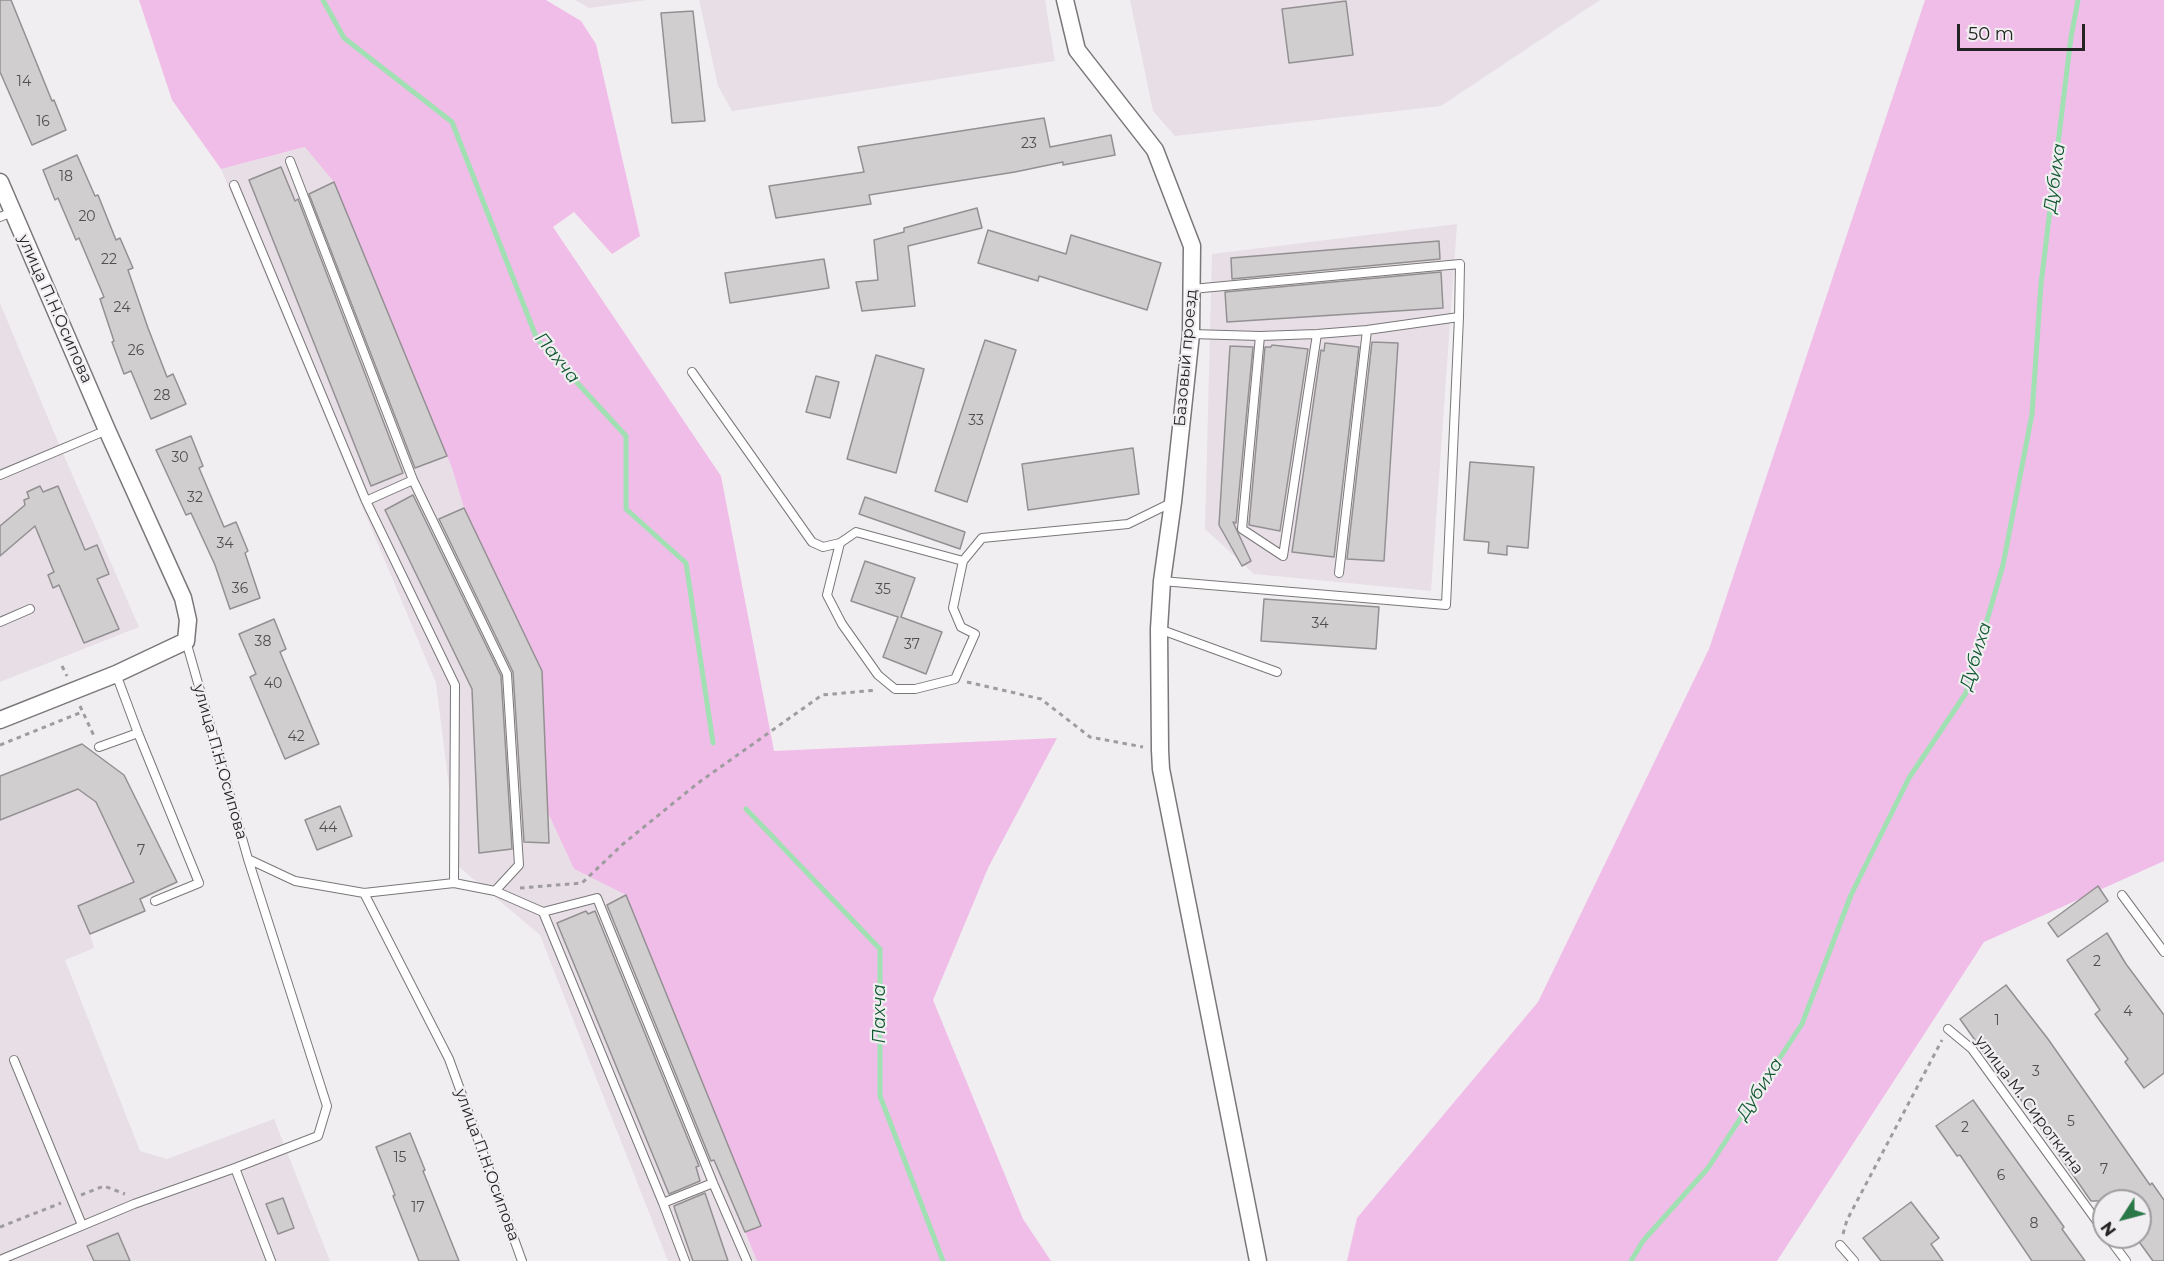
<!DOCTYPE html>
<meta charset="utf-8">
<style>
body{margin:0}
#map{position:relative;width:2164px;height:1261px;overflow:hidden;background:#f1eef1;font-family:Montserrat,sans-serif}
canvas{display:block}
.north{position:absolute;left:2092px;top:1189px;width:60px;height:60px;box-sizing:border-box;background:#f1eef1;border:2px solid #9f9d9f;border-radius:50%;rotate:234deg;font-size:16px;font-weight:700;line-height:24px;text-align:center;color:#252424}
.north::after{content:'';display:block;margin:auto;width:21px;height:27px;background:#2a7848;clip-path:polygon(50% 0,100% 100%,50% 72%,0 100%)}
.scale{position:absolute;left:1957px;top:24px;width:128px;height:27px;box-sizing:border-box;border:3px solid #252424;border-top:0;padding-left:8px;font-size:18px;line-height:21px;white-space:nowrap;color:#252424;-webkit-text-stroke:4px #f1eef1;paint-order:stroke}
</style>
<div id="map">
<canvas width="2164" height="1261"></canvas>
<div class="north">N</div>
<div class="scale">50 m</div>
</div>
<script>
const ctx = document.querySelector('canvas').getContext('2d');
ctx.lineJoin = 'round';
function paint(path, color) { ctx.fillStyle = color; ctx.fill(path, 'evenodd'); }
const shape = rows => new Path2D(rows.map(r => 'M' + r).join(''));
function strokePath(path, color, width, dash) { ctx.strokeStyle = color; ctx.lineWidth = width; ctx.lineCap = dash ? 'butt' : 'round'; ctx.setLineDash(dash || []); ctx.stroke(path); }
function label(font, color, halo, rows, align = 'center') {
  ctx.font = font + ' Montserrat,sans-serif'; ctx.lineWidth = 4.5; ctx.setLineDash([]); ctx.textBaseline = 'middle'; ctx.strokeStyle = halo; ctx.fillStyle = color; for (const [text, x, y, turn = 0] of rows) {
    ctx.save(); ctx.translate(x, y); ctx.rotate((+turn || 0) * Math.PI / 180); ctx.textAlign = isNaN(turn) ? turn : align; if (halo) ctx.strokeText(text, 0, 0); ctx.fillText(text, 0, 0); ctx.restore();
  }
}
paint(shape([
 [575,0,647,0,589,8],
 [699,0,1045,0,1055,61,732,111,718,86],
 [1130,0,1600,0,1441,106,1175,136,1153,111],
 [306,147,334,182,452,468,464,508,542,671,548,813,574,869,626,895,761,1226,745,1233,757,1261,668,1261,540,935,459,867,436,683,221,169],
 [1457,224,1431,591,1254,574,1205,529,1212,254],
 [0,303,61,449,139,627,0,682],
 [82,744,124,775,177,882,140,899,145,911,90,934,94,948,65,960,140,1151,167,1159,274,1119,330,1261,0,1261,0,776]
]), '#e7dee6');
paint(shape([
 [139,0,546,0,581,21,596,44,640,236,612,254,574,212,553,227,721,476,774,751,1057,738,988,868,933,1000,1023,1219,1051,1261,757,1261,745,1232,760,1226,626,895,574,869,548,813,542,670,464,508,452,468,334,182,305,147,221,169,172,100],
 [1925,0,2164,0,2164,861,1984,942,1777,1261,1347,1261,1357,1218,1538,1002,1709,649]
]), '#f0bde8');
strokePath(shape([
 [323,0,344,38,452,122,537,339,626,436,626,509,686,563,713,743],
 [746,809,880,949,880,1096,943,1261],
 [1631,1261,1643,1241,1708,1168,1802,1024,1851,895,1909,778,1966,693,2003,565,2032,414,2041,284,2071,37,2078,0]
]), '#a0e0b2', 5);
const building = shape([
 [0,0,11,0,52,101,54,100,66,130,32,145,0,72,0,0],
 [1346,1,1353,55,1289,63,1282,9,1346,1],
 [693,11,705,121,672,123,661,13,693,11],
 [1044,118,1050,147,1111,135,1115,155,1063,165,1063,162,1015,172,869,195,871,204,776,218,769,186,864,172,858,147,1044,118],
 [77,155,95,196,98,195,116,240,120,238,133,268,128,270,148,328,167,377,173,374,186,404,151,419,131,371,124,374,112,342,114,341,100,299,104,297,79,238,76,240,58,198,55,200,43,170,77,155],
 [281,167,295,201,298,199,403,473,371,486,249,180,281,167],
 [334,182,447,456,415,468,309,194,334,182],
 [977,208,982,228,908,246,915,306,862,311,856,282,878,280,874,240,904,232,904,228,977,208],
 [988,230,1066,254,1071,235,1161,263,1147,310,1039,276,1038,281,978,263,988,230],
 [1439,241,1440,259,1232,279,1231,258,1439,241],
 [824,259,829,288,730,303,725,273,824,259],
 [1441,272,1443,308,1227,322,1225,292,1441,272],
 [985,340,1016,350,967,502,935,491,985,340],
 [1372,342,1398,343,1384,561,1347,559,1372,342],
 [1325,343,1359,347,1334,557,1292,552,1321,350,1324,351,1325,343],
 [1272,345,1308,349,1280,531,1249,525,1265,347,1271,347,1272,345],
 [1230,346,1253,347,1236,523,1233,522,1251,561,1242,566,1219,525,1230,346],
 [876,355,924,369,896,473,847,459,876,355],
 [816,376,839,382,830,418,806,412,816,376],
 [191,436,203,466,199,468,224,527,236,522,248,551,245,553,260,598,230,609,215,565,191,513,186,515,156,450,191,436],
 [1133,448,1139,494,1028,510,1022,464,1133,448],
 [1470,462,1534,467,1528,548,1507,546,1507,555,1488,553,1489,542,1464,540,1470,462],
 [40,486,43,492,58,486,85,550,97,545,109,574,97,579,119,629,84,643,59,585,53,588,48,575,54,572,35,526,0,556,0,526,25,505,24,500,29,498,27,492,40,486],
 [413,495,501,676,512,849,479,853,472,689,385,510,413,495],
 [865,497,965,532,960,549,859,514,865,497],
 [464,508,542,671,549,843,524,842,513,672,439,519,464,508],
 [865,561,915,578,901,617,942,632,926,674,883,657,898,617,851,601,865,561],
 [1264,599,1379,607,1376,649,1261,641,1264,599],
 [274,619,286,649,280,652,319,744,285,759,250,677,256,674,239,634,274,619],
 [82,744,124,775,177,882,140,899,145,911,90,934,78,906,134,882,96,802,78,789,0,820,0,776,82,744],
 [340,806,352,836,317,850,305,820,340,806],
 [2098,886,2108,901,2058,937,2048,923,2098,886],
 [626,895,761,1226,745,1232,714,1160,711,1161,607,905,626,895],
 [586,911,588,914,595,911,699,1166,696,1167,700,1181,669,1194,557,923,586,911],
 [2107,933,2126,964,2164,1015,2164,1073,2144,1088,2125,1062,2128,1059,2095,1014,2100,1010,2067,960,2107,933],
 [2006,985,2048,1039,2150,1185,2152,1183,2164,1200,2164,1261,2153,1261,2140,1243,2140,1201,2091,1201,1990,1055,1987,1057,1960,1019,2006,985],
 [1973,1100,2064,1227,2062,1229,2085,1261,2032,1261,1960,1155,1957,1156,1936,1126,1973,1100],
 [410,1133,425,1170,423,1171,459,1261,419,1261,393,1196,395,1195,376,1147,410,1133],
 [705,1193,728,1261,693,1261,675,1210,674,1206,705,1193],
 [283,1198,294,1228,278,1234,266,1204,283,1198],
 [1911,1202,1939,1238,1931,1244,1943,1261,1881,1261,1863,1238,1911,1202],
 [118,1233,130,1261,94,1261,87,1246,118,1233]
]);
paint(building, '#d1ced0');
strokePath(building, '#939092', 1.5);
const service = shape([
 [290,161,413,480,507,674,519,865,495,891],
 [0,217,12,212],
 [1192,289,1460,264,1459,317],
 [1260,336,1242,529,1283,556,1317,334],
 [692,372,812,542,823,547,840,543,856,532,963,561],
 [0,475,107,430],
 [366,501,413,480],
 [840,543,827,595,842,624,878,675,895,689,915,689,955,679,975,634,961,627,953,608,963,561,982,538,1128,524,1173,502],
 [1339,573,1367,330],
 [1162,581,1446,605,1459,317,1367,330,1317,334,1260,336,1191,334],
 [0,622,30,609],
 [1159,629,1277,672],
 [186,641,248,859,295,881,364,893,454,883,455,685,366,501,234,185],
 [116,674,138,733,199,883,155,901],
 [99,747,138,733],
 [454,883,495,891,543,912,663,1203,685,1261],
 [364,893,449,1059,522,1261],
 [2122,895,2164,952],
 [543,912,597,898,713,1183,747,1261],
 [1948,1029,1972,1049,2104,1231],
 [14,1060,82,1225],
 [235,1168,318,1136,327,1106,248,859],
 [663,1203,713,1183],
 [2108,1237,2126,1261],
 [1840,1245,1854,1261],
 [0,1260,134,1204,235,1168,271,1261]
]);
const minor = shape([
 [1065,0,1077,50,1155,150,1192,246,1191,334,1173,502,1162,581,1159,629,1160,750,1161,769,1258,1261],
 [0,182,107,430,183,598,188,620,186,641,116,674,0,720]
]);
strokePath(service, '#7a7779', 10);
strokePath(minor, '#7a7779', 19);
strokePath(shape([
 [62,666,67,676],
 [967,682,1041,699,1090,737,1143,747],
 [80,706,94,736],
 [0,745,82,712],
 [520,888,582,883,623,844,698,783,822,695,877,690],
 [81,1195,104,1186,125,1194],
 [0,1227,61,1203],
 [1843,1234,1847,1220,1942,1040]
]), '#9e9c9e', 3, [4.5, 4.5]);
strokePath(service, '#fff', 8);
strokePath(minor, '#fff', 16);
label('14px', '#504e4f', null, [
 ["14",24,82],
 ["16",43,122],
 ["23",1029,144],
 ["18",66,177],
 ["20",87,217],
 ["22",109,260],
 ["24",122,308],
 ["26",136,351],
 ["28",162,396],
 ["33",976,421],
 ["30",180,458],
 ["32",195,498],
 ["34",225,544],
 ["36",240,589],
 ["35",883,590],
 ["34",1320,624],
 ["38",263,642],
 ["37",912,645],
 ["40",273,684],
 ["42",296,737],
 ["44",328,828],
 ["7",141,851],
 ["2",2097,962],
 ["4",2128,1012],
 ["1",1997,1021],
 ["3",2036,1072],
 ["5",2071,1122],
 ["2",1965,1128],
 ["15",400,1158],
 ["7",2104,1170],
 ["6",2001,1176],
 ["17",418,1208],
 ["8",2034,1224]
]);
label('16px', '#252424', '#f1eef1', [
 ["улица П.Н.Осипова",55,309,66],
 ["Базовый проезд",1186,358,-85],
 ["улица П.Н.Осипова",220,762,74],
 ["улица М. Сироткина",2029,1105,53],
 ["улица П.Н.Осипова",487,1165,70]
]);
label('italic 18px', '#115930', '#f1eef1', [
 ["Дубиха",2055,178,-82],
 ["Пахча",557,358,51],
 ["Дубиха",1976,656,-73],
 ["Пахча",880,1014,-90],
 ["Дубиха",1760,1089,-57]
]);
</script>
